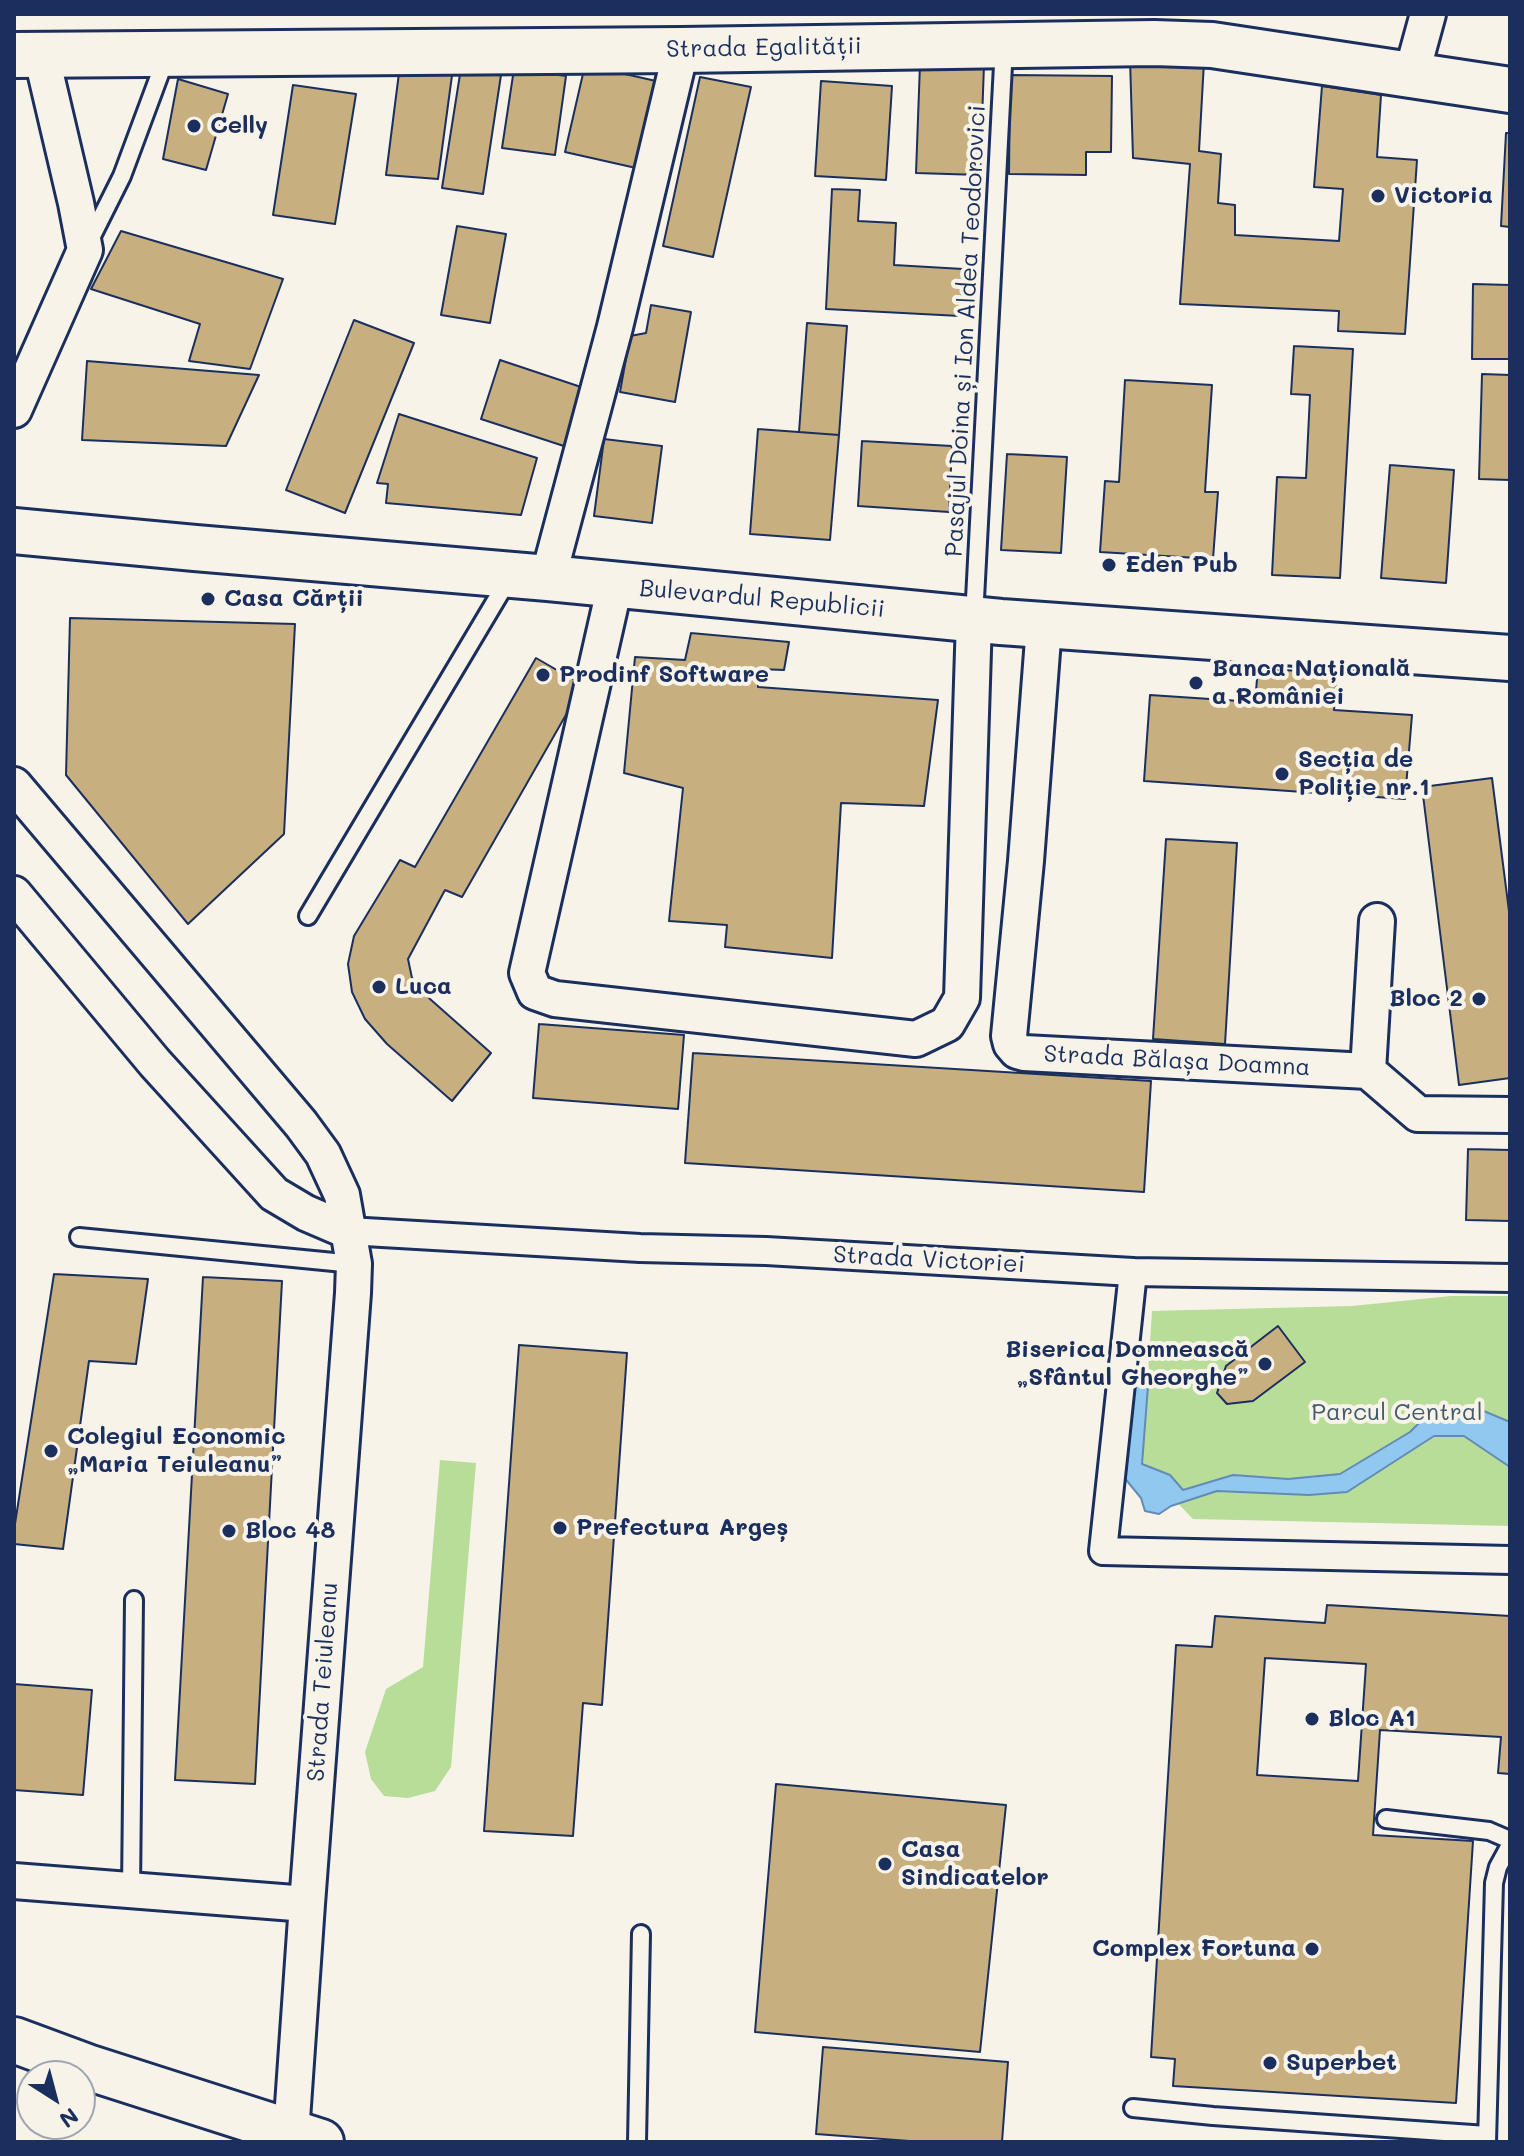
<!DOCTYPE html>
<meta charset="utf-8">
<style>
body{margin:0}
#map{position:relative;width:1524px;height:2156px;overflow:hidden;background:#f7f3e8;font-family:Mali,sans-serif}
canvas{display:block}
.frame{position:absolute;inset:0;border:16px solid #1b2f5e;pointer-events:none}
.north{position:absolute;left:16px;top:2060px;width:80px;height:80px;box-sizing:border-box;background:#f7f3e8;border:2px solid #9fa5b1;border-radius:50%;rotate:144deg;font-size:22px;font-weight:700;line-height:32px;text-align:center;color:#1b2f5e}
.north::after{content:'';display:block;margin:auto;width:28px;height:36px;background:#1b2f5e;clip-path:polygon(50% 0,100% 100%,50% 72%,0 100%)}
</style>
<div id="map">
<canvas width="1524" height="2156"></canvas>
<div class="frame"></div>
<div class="north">N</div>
</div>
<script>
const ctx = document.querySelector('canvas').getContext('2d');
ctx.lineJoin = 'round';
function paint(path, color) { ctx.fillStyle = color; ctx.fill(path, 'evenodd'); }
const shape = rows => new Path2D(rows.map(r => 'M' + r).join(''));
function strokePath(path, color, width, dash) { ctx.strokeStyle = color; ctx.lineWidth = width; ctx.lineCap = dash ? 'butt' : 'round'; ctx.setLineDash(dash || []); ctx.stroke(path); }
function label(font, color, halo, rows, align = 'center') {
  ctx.font = font + ' Mali,sans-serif'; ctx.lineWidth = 8; ctx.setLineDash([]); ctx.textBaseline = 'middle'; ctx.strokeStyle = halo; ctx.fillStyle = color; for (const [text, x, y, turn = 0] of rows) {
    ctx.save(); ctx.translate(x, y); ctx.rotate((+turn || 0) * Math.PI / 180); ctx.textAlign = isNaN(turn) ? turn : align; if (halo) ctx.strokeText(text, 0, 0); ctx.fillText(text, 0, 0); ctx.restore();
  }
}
paint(shape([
 [1451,1296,1510,1296,1510,1526,1193,1519,1142,1466,1152,1311,1352,1306],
 [440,1460,476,1463,451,1767,435,1791,408,1798,384,1796,371,1779,365,1752,386,1689,423,1667]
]), '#b8dd98');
const water = shape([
 [1133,1366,1149,1373,1142,1464,1170,1475,1183,1490,1233,1475,1288,1479,1340,1474,1410,1432,1428,1414,1479,1409,1510,1422,1510,1467,1464,1436,1434,1436,1347,1492,1309,1495,1217,1491,1171,1506,1159,1514,1145,1511,1141,1498,1123,1476,1133,1366]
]);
paint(water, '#91c8ef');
strokePath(water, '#628bb5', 2);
const building = shape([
 [1130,59,1204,62,1199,151,1221,154,1218,203,1235,205,1235,235,1339,241,1343,189,1314,187,1322,86,1381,95,1377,157,1417,160,1405,334,1338,331,1339,311,1180,304,1190,164,1133,158,1130,59],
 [920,64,984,65,980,175,916,173,920,64],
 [400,65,453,68,438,179,386,175,400,65],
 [585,65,656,81,636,168,565,152,585,65],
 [461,68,501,75,483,194,442,188,461,68],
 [514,69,566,76,555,155,502,148,514,69],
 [1010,75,1112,76,1111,152,1086,152,1086,175,1009,174,1010,75],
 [700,77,751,87,713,257,663,246,700,77],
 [178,79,228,94,206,170,163,159,178,79],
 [821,81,892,86,886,180,815,176,821,81],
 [293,85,356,94,335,224,273,215,293,85],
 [1506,133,1510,133,1510,227,1501,226,1506,133],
 [832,189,860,190,858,221,896,223,894,265,963,269,960,316,826,309,832,189],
 [457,226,506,234,490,323,441,315,457,226],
 [121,231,283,279,250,369,189,361,200,324,91,289,121,231],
 [1473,284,1510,285,1510,359,1472,359,1473,284],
 [651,305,691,312,675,402,620,392,630,336,646,333,651,305],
 [354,320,414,343,345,513,286,490,354,320],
 [807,323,847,326,839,435,799,432,807,323],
 [1294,346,1353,349,1340,578,1272,575,1277,477,1306,478,1310,395,1291,394,1294,346],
 [500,360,590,390,570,448,481,419,500,360],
 [87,361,259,375,226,446,82,440,87,361],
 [1482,374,1510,375,1510,480,1479,479,1482,374],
 [1125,380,1212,385,1205,492,1218,492,1213,559,1100,552,1105,481,1119,482,1125,380],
 [399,414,537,458,521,515,386,503,388,484,377,483,399,414],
 [758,429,839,435,830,540,750,534,758,429],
 [604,439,662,446,652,523,594,516,604,439],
 [862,441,952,446,949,512,858,506,862,441],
 [1007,454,1067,457,1061,553,1001,550,1007,454],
 [1390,465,1454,470,1446,583,1381,578,1390,465],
 [70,618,295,624,284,834,188,924,66,775,70,618],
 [691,633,789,642,784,670,758,669,758,687,938,700,924,806,841,803,832,958,725,947,727,925,669,921,683,788,624,773,635,657,685,660,691,633],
 [536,658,583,685,462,897,445,890,408,959,412,978,430,999,491,1053,452,1101,387,1044,365,1019,352,992,348,964,354,936,400,860,415,867,536,658],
 [1258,668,1337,674,1334,710,1412,715,1405,799,1144,781,1150,695,1255,702,1258,668],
 [1492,778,1510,919,1510,1078,1459,1085,1422,787,1492,778],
 [1166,839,1237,843,1225,1044,1153,1039,1166,839],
 [539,1024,684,1035,678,1109,533,1098,539,1024],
 [693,1053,1151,1081,1144,1192,685,1163,693,1053],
 [1468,1149,1510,1150,1510,1221,1466,1220,1468,1149],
 [54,1274,148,1279,136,1364,89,1361,63,1549,14,1544,14,1530,54,1274],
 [203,1277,282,1281,255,1784,175,1780,203,1277],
 [1278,1326,1305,1362,1253,1401,1227,1404,1217,1393,1226,1366,1278,1326],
 [519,1345,627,1353,602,1705,583,1703,573,1836,484,1831,519,1345],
 [1327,1605,1510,1616,1510,1774,1498,1773,1501,1737,1380,1730,1373,1835,1473,1841,1456,2103,1173,2086,1175,2059,1151,2057,1176,1645,1212,1647,1215,1616,1325,1623,1327,1605],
 [1265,1658,1366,1664,1358,1781,1257,1775,1265,1658],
 [14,1684,92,1690,83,1795,14,1790,14,1684],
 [776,1784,1006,1805,980,2052,755,2032,776,1784],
 [823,2047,1008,2062,1002,2142,923,2142,816,2134,823,2047]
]);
paint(building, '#c7af7f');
strokePath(building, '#1b2f5e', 2);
const service = shape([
 [88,244,122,176,167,55],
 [974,618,1004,46],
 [308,916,508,580],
 [79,1237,354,1264],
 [1386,1819,1489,1831,1510,1840],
 [131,1891,134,1600],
 [1133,2108,1213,2116,1487,2135],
 [637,2142,641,1934],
 [1487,2142,1494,1883,1498,1867,1510,1845]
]);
const pedestrian = shape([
 [348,1231,640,1248,766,1251,1133,1272,1510,1278],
 [1133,1272,1103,1551,1510,1560]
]);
const minor = shape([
 [1411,76,1428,14],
 [14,410,85,250,76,203,41,54],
 [548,578,615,327,681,50],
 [615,585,527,973,535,992,555,999,916,1039,947,1024,962,998,974,619],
 [1044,626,1026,861,1009,1036,1011,1044,1017,1051,1024,1053,1368,1071,1418,1114,1510,1115],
 [14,785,301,1124,323,1154,342,1195,354,1264,353,1293,307,1904,291,2134],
 [14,894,155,1063,274,1194,306,1213,348,1231],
 [1368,1071,1377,921],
 [14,1881,307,1904]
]);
const primary = shape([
 [14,55,681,50,1154,43,1212,45,1510,90],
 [14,531,195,548,548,578,1001,622,1510,658],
 [14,2040,87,2067,321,2142]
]);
strokePath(service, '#1b2f5e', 22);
strokePath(pedestrian, '#1b2f5e', 32);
strokePath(minor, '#1b2f5e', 40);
strokePath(primary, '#1b2f5e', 50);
strokePath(service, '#f7f3e8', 16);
strokePath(pedestrian, '#f7f3e8', 26);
strokePath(minor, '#f7f3e8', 34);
strokePath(primary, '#f7f3e8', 44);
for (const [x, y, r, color] of [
 [194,126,8,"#1b2f5e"],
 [1378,196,8,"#1b2f5e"],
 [1109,565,8,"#1b2f5e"],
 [208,599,8,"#1b2f5e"],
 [543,675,8,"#1b2f5e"],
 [1196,683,8,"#1b2f5e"],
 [1282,774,8,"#1b2f5e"],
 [379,987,8,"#1b2f5e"],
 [1479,999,8,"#1b2f5e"],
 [1265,1364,8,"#1b2f5e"],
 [51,1451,8,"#1b2f5e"],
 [560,1528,8,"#1b2f5e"],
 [229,1531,8,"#1b2f5e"],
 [1312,1719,8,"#1b2f5e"],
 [885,1864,8,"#1b2f5e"],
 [1312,1949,8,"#1b2f5e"],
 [1270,2063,8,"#1b2f5e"]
]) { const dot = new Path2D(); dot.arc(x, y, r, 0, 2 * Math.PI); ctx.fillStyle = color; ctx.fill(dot); strokePath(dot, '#f7f3e8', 3); }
label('24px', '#1b2f5e', '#f7f3e8', [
 ["Strada Egalității",764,48,-1],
 ["Pasajul Doina și Ion Aldea Teodorovici",966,331,-87],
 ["Bulevardul Republicii",762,599,5],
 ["Strada Bălașa Doamna",1177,1061,3],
 ["Strada Victoriei",929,1260,3],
 ["Strada Teiuleanu",323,1682,-86]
]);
label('bold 24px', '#1b2f5e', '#f7f3e8', [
 ["Celly",210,126],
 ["Victoria",1394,196],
 ["Eden Pub",1125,565],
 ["Casa Cărții",224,599],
 ["Banca Națională",1212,669],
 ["a României",1212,697],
 ["Prodinf Software",559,675],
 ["Secția de",1298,760],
 ["Poliție nr.1",1298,788],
 ["Luca",395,987],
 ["Bloc 2",1463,999,"right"],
 ["Biserica Domnească",1249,1350,"right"],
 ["„Sfântul Gheorghe”",1249,1378,"right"],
 ["Colegiul Economic",67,1437],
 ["„Maria Teiuleanu”",67,1465],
 ["Prefectura Argeș",576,1528],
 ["Bloc 48",245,1531],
 ["Bloc A1",1328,1719],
 ["Casa",901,1850],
 ["Sindicatelor",901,1878],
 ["Complex Fortuna",1296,1949,"right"],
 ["Superbet",1286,2063]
], 'left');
label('24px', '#425a6c', '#f7f3e8', [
 ["Parcul Central",1397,1413]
]);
</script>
